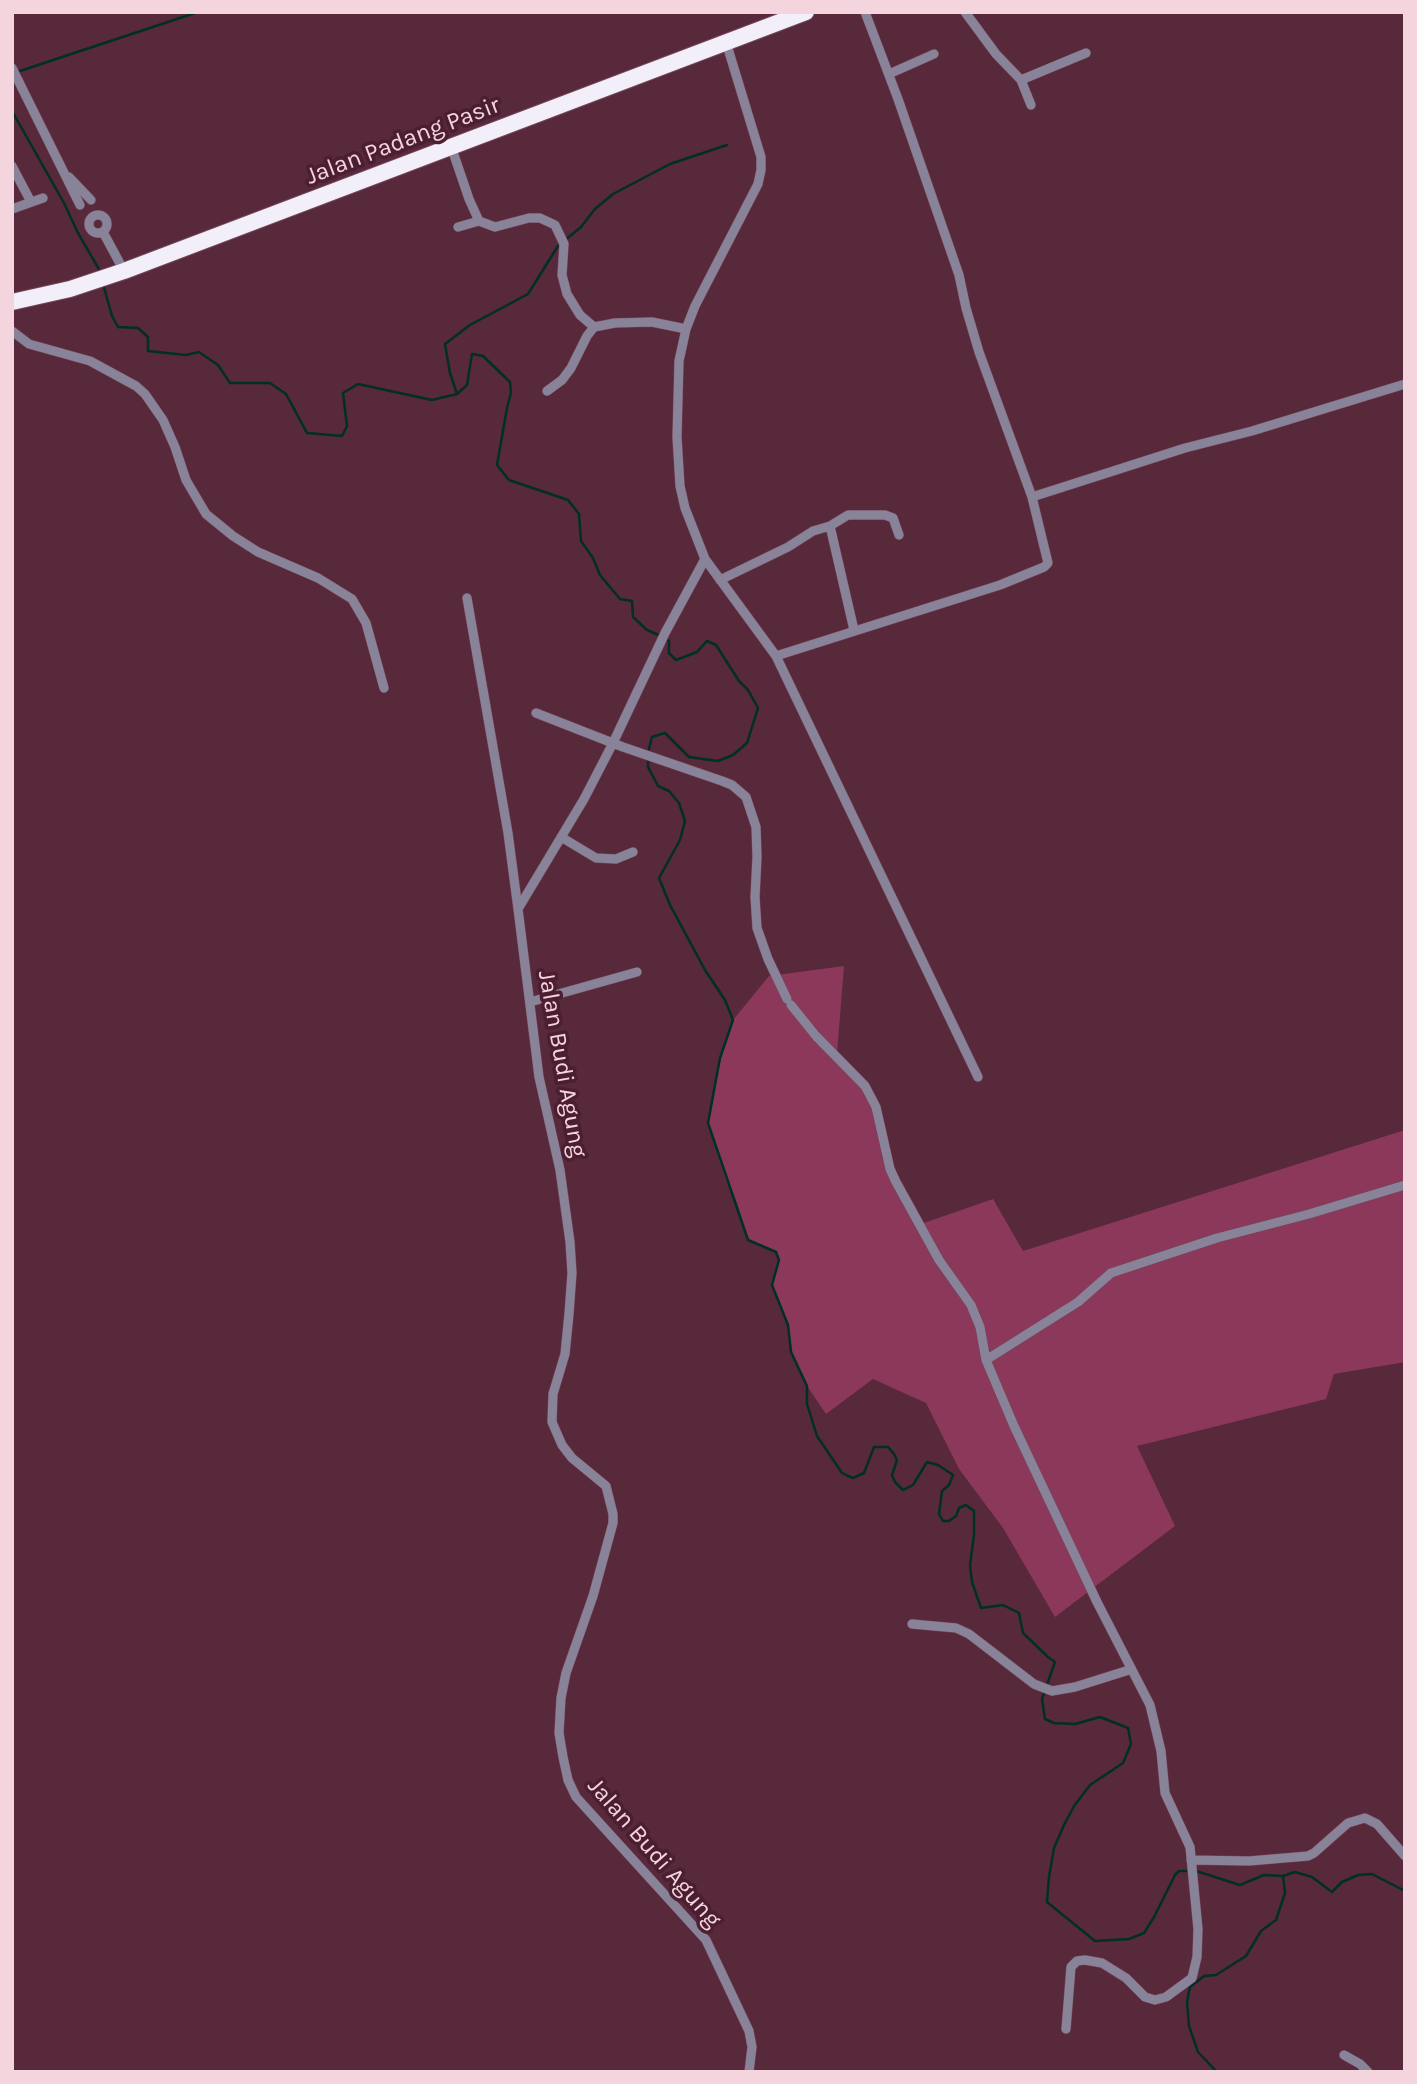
<!DOCTYPE html>
<style>
body{margin:0}
#map{position:relative;width:1417px;height:2084px;overflow:hidden;background:#58283b;font-family:Karla,sans-serif}
canvas{display:block}
.frame{position:absolute;inset:0;border:14px solid #f4d5de;pointer-events:none}
</style>
<div id="map">
<canvas width="1417" height="2084"></canvas>
<div class="frame"></div>
</div>
<script>
const ctx = document.querySelector('canvas').getContext('2d');
ctx.lineJoin = 'round';
function paint(path, color) { ctx.fillStyle = color; ctx.fill(path, 'evenodd'); }
const shape = rows => new Path2D(rows.map(r => 'M' + r).join(''));
function strokePath(path, color, width, dash) { ctx.strokeStyle = color; ctx.lineWidth = width; ctx.lineCap = dash ? 'butt' : 'round'; ctx.setLineDash(dash || []); ctx.stroke(path); }
function label(font, color, halo, rows, align = 'center') {
  ctx.font = font + ' Karla,sans-serif'; ctx.lineWidth = 7; ctx.setLineDash([]); ctx.textBaseline = 'middle'; ctx.strokeStyle = halo; ctx.fillStyle = color; for (const [text, x, y, turn = 0] of rows) {
    ctx.save(); ctx.translate(x, y); ctx.rotate((+turn || 0) * Math.PI / 180); ctx.textAlign = isNaN(turn) ? turn : align; if (halo) ctx.strokeText(text, 0, 0); ctx.fillText(text, 0, 0); ctx.restore();
  }
}
paint(shape([
 [844,966,837,1053,876,1096,882,1157,918,1225,993,1199,1023,1251,1405,1130,1405,1362,1334,1374,1326,1399,1137,1446,1175,1526,1055,1617,1003,1528,959,1469,926,1403,873,1379,826,1414,807,1386,791,1352,788,1325,772,1285,779,1259,776,1252,748,1240,737,1203,725,1178,708,1123,720,1058,733,1020,769,976]
]), '#8b385a');
strokePath(shape([
 [20,71,198,12],
 [12,111,64,203,78,233,100,271],
 [103,284,112,316,118,327,138,328,148,337,148,351,186,355,199,352,218,365,230,383,270,383,286,394,307,433,342,436,347,426,343,393,358,384,432,400,457,394,467,385,472,354,483,356,510,382,511,393,507,408,497,465,509,480,568,500,579,514,581,541,593,558,600,575,620,599,632,601,633,617,647,630,661,636],
 [457,394,450,373,445,344,470,325,528,294,558,246,581,227,595,209,613,194,670,164,727,145],
 [648,753,652,737,665,733,689,757,718,761,733,755,747,743,758,708,748,690,739,681,716,645,707,641,697,652,676,660,669,653,669,641,666,639],
 [648,760,648,767,658,786,669,791,679,803,685,821,680,840,659,878,670,905,705,970,725,1000,733,1020,720,1058,708,1123,748,1240,776,1252,779,1260,772,1285,788,1325,791,1352,807,1386,807,1404,817,1436,842,1473,848,1476,853,1478,864,1473,874,1447,888,1447,894,1454,897,1460,892,1475,895,1482,903,1490,913,1485,927,1462,938,1465,953,1475,949,1485,942,1491,939,1514,943,1521,949,1521,956,1516,959,1508,966,1505,974,1511,974,1535,970,1565,972,1582,981,1608,1003,1605,1019,1613,1023,1633,1048,1657,1055,1662,1042,1699,1045,1719,1054,1723,1075,1724,1100,1717,1128,1728,1131,1744,1123,1763,1090,1785,1074,1806,1064,1825,1054,1848,1049,1877,1047,1902,1095,1941,1129,1939,1144,1933,1154,1917,1175,1875,1179,1871,1189,1871],
 [1196,1871,1240,1885,1264,1875,1283,1876],
 [1217,2072,1198,2052,1189,2026,1187,2002,1190,1987,1204,1976,1216,1975,1246,1956,1261,1931,1276,1920,1285,1893,1283,1876,1295,1872,1312,1877,1332,1892,1342,1882,1358,1875,1372,1874,1405,1891]
]), '#002f26', 2.5);
const street = shape([
 [965,12,996,54,1021,80,1031,105],
 [726,42,761,157,761,170,758,184,695,306,686,329,679,361,677,437,680,486,685,508,705,559,665,633,613,743,584,799,518,909,539,1077,560,1170,570,1242,572,1273,569,1314,565,1354,553,1394,552,1422,562,1445,572,1458,606,1486,613,1514,613,1523,593,1596,566,1673,561,1698,559,1733,563,1757,568,1780,576,1797,706,1940,749,2031,752,2047,749,2072],
 [12,68,80,205],
 [889,74,934,54],
 [1021,80,1086,53],
 [451,146,469,199,479,221,495,227,529,218,540,218,555,225,564,244,562,275,567,294,580,315,594,327],
 [12,166,31,202],
 [69,177,91,200],
 [12,209,43,198],
 '89 224a9 9 0 1 1 18 0a9 9 0 1 1-18 0Z',
 [458,227,479,221],
 [103,232,124,271],
 [12,331,29,344,90,361,136,386,145,394,163,420,175,447,186,480,206,514,233,536,258,552,318,578,352,599,366,623,384,688],
 [547,391,562,380,571,368,587,336,594,327,615,323,652,322,686,329],
 [1032,497,1185,448,1252,431,1405,384],
 [830,526,848,515,885,515,893,518,899,535],
 [705,559,776,656,978,1077],
 [720,580,788,547,813,531,830,526,854,630],
 [467,598,508,833,518,909],
 [776,656,1000,585,1044,567,1048,563,1032,497,979,352,966,308,959,275,898,99,865,12],
 [536,713,623,747,722,781,732,785,746,797,756,827,757,857,755,897,757,928,768,959,787,999],
 [561,837,596,858,616,859,633,852],
 [530,1002,637,972],
 [791,1005,816,1036,865,1086,876,1107,890,1169,896,1182,939,1260,971,1305,980,1327,986,1360,1014,1426,1097,1602,1150,1705,1161,1751,1165,1793,1190,1847,1198,1929,1197,1957,1192,1978,1166,1997,1155,2000,1145,1997,1126,1978,1102,1963,1085,1960,1077,1961,1071,1967,1066,2029],
 [986,1360,1078,1302,1111,1273,1217,1238,1309,1214,1405,1185],
 [912,1624,956,1628,969,1634,1034,1684,1052,1691,1075,1687,1129,1670],
 [1191,1860,1249,1861,1308,1856,1314,1853,1348,1823,1365,1818,1377,1824,1405,1856],
 [1344,2055,1360,2064,1368,2072]
]);
const highway = shape([
 [12,302,70,289,124,271,806,12]
]);
strokePath(street, '#744758', 10);
strokePath(highway, '#744758', 18);
strokePath(street, '#898399', 9);
strokePath(highway, '#f2effa', 16);
label('24px', '#f4d5de', '#4c1e31', [
 ["Jalan Padang Pasir",403,141,-21],
 ["Jalan Budi Agung",562,1064,80],
 ["Jalan Budi Agung",654,1853,49]
]);
</script>
